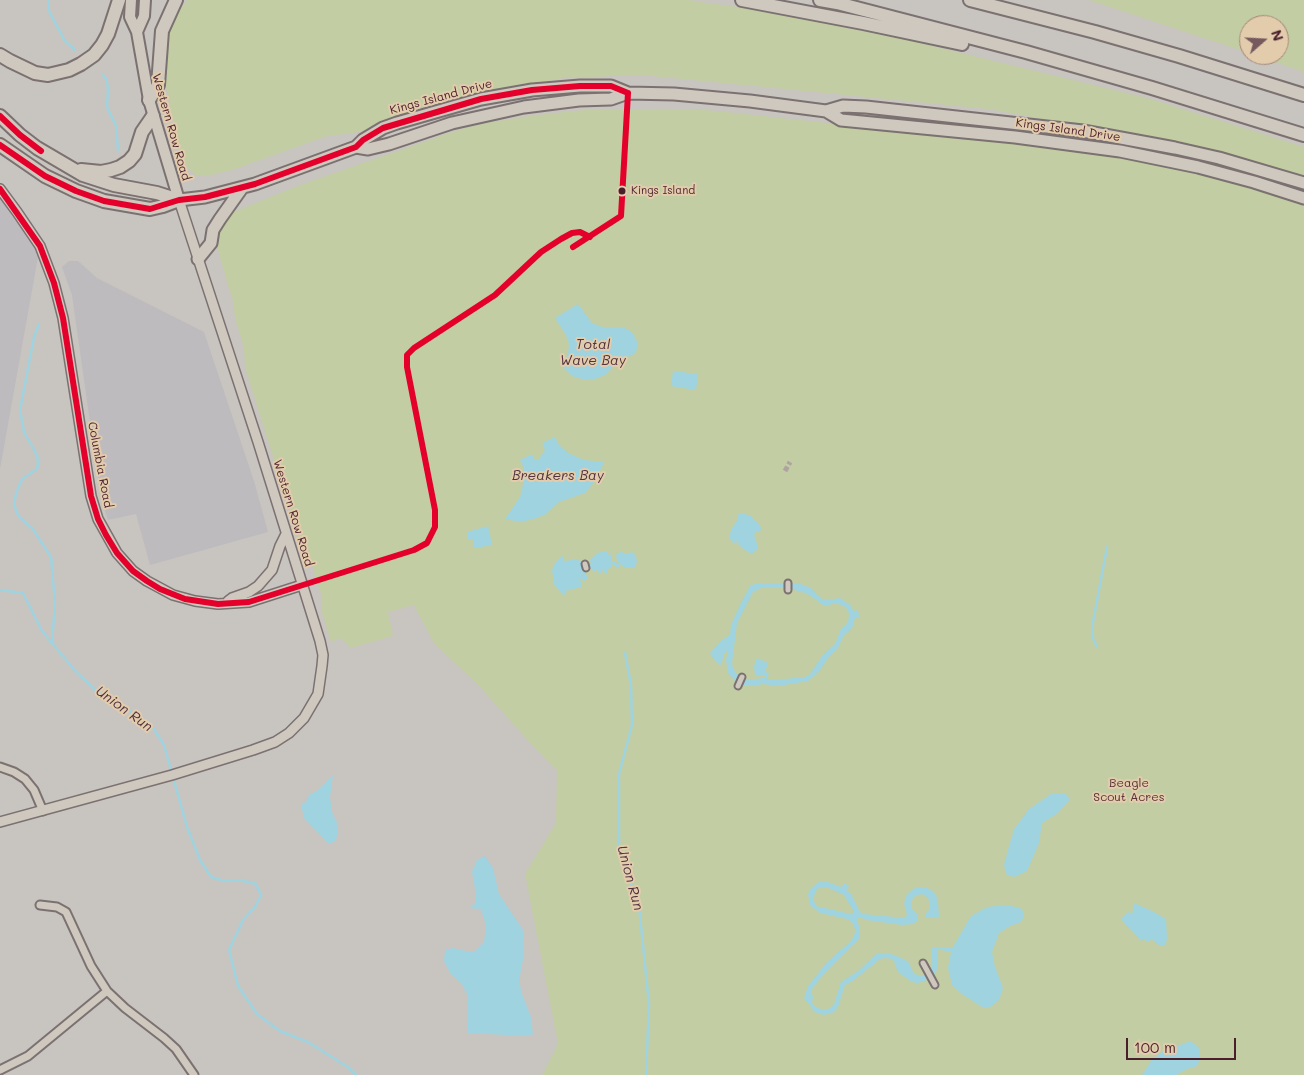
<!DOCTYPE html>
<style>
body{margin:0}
#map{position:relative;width:1304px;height:1075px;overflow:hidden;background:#c8c4c0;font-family:Mali,sans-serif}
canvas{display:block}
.north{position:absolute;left:1239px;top:15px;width:50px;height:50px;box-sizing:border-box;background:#e2ccac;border:1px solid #a58778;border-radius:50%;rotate:71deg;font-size:14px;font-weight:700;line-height:20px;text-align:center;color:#4a1f2b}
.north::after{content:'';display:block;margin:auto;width:18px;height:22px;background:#76595f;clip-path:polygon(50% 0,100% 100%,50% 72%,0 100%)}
.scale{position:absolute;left:1126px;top:1038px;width:110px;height:22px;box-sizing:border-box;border:2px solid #4a1f2b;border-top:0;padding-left:6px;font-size:15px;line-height:18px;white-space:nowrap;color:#4a1f2b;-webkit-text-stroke:4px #e2ccac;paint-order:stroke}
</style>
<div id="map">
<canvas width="1304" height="1075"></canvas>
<div class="north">N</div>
<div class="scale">100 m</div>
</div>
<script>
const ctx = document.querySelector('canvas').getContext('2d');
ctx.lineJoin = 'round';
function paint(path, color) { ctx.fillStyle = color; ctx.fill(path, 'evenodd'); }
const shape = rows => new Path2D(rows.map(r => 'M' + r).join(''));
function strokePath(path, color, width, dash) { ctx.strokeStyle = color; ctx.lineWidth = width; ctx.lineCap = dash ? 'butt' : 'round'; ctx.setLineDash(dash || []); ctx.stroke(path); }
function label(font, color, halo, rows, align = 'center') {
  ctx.font = font + ' Mali,sans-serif'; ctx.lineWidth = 4; ctx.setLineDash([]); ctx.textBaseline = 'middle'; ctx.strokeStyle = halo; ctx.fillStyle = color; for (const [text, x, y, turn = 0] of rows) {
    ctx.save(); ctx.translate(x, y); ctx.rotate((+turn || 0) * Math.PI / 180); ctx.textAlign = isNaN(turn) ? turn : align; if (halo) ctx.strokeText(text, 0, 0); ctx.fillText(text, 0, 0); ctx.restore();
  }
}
paint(shape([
 [0,189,40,246,0,469],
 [69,261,78,261,97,278,204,332,254,481,268,532,150,565,136,514,108,520,101,500,72,295,62,267]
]), '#bdbbbe');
paint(shape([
 [188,0,689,0,743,8,899,38,1147,98,1304,147,1304,180,1095,129,989,109,641,75,564,78,480,93,360,132,327,136,232,170,206,176,195,175,187,167,176,137,161,62,164,39,176,14],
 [1089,0,1304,0,1304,72,1254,55,1279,55,1279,25,1249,25,1249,53],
 [594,109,690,109,717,111,1058,148,1164,165,1228,181,1304,204,1304,1075,542,1075,558,1044,525,874,556,823,557,771,523,735,482,689,434,643,414,605,388,612,393,636,350,648,341,638,331,642,321,609,322,597,311,562,303,553,245,367,244,348,235,318,233,302,220,258,216,242,219,228,224,220,231,213,303,184,458,130,490,122,537,115]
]), '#c2cda3');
paint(shape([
 [578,304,592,323,605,328,623,327,632,332,638,343,636,352,632,355,620,360,605,375,595,379,585,380,572,376,562,366,568,354,569,344,566,335,555,318],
 [673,371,698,374,696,390,671,386],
 [555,437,559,445,568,453,584,460,604,462,595,481,585,493,559,502,546,514,537,518,521,522,505,519,520,497,524,480,523,466,520,460,532,454,535,460,538,460,545,450,542,443],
 [742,513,751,516,754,520,759,524,761,528,760,532,756,532,754,535,758,547,757,550,751,554,741,547,737,543,736,540,735,543,732,542,729,537,730,534,732,535,730,533,732,528,738,519,737,515],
 [488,526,492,545,475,548,473,546,474,540,468,539,467,532],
 [614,549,610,554,612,557,611,561,618,563,620,566,618,568,612,564,612,566,607,570,608,574,605,574,604,571,602,570,601,574,598,572,598,569,594,572,591,568,585,569,585,572,588,579,584,581,579,578,578,580,582,581,581,587,565,591,565,595,562,594,554,584,552,570,555,563,560,558,563,556,565,562,572,559,582,561,584,564,592,563,589,561,597,553,608,551,607,556],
 [622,551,623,553,630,553,631,552,634,553,637,560,635,568,626,568,618,563,621,561,617,561,616,555],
 [756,583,798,583,811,588,817,595,822,599,827,600,840,598,850,605,854,611,858,610,859,617,855,618,852,628,844,635,838,648,829,657,820,670,808,681,778,686,763,684,753,686,744,686,735,681,728,673,726,660,728,649,724,654,721,665,716,662,711,655,710,653,722,640,730,635,731,625,740,605,750,586],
 [761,588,791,588,800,592,806,593,818,601,819,603,826,606,835,603,844,606,848,610,849,614,848,623,841,629,835,644,822,656,810,674,805,677,775,680,767,679,769,673,765,672,768,663,757,658,754,666,755,675,766,675,764,678,745,680,736,673,733,668,732,663,737,623,753,592],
 [333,775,330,797,332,812,337,823,338,835,335,841,329,844,304,818,301,804,306,802,309,795,318,790],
 [1065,793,1070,799,1058,813,1042,823,1039,843,1027,871,1014,877,1006,874,1004,864,1014,829,1029,809,1051,794],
 [485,856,493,868,499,894,523,930,524,954,519,981,522,994,531,1017,533,1034,526,1036,468,1033,467,994,461,983,450,973,444,961,445,950,453,948,466,951,475,951,484,942,486,926,481,909,469,908,476,902,476,894,472,872,477,860],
 [819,882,828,882,841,887,845,883,847,885,849,886,846,890,851,894,860,912,864,914,904,918,907,915,904,903,907,894,915,888,925,887,933,891,936,895,938,902,939,917,926,918,926,913,930,909,930,901,927,897,922,894,915,896,911,901,911,908,917,914,917,921,913,924,902,925,867,920,859,917,857,920,860,929,859,939,825,973,813,987,811,992,813,997,812,1003,814,1006,823,1010,831,1008,834,1004,841,982,858,971,876,954,889,953,906,960,909,963,914,974,924,976,932,970,932,948,953,947,971,916,987,907,1007,905,1020,908,1023,911,1024,916,1021,922,1010,926,999,933,992,952,995,967,1003,988,999,1000,990,1007,982,1007,962,994,952,985,948,968,951,952,937,949,937,969,935,974,927,980,918,983,912,982,898,972,893,959,885,958,880,959,854,980,845,985,838,1007,834,1012,824,1015,815,1012,804,998,808,986,827,962,851,941,856,931,852,922,847,919,820,913,810,905,808,894,811,888],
 [822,887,827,887,844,895,854,912,851,914,816,906,813,898,817,889],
 [1134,903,1152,911,1166,919,1167,939,1165,945,1160,946,1152,939,1148,942,1144,939,1141,941,1121,919,1128,912,1132,914],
 [1190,1041,1196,1045,1200,1050,1200,1059,1197,1066,1187,1069,1176,1075,1142,1075,1151,1061,1160,1053]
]), '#9ed3df');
strokePath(shape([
 [48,0,49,11,65,41,75,50],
 [103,75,106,79,108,88,107,107,116,126,118,150],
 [39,324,34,337,20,410,24,432,37,455,38,463,37,469,22,479,16,493,14,505,19,517,32,528,51,557,55,604,52,642],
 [0,590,23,593,42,631,77,673,98,692,130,711,154,729,164,745,187,827,200,860,211,877,224,881,240,880,256,884,261,895,255,907,243,920,229,950,238,986,257,1014,280,1031,308,1042,348,1067,356,1075],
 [1097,647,1092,636,1093,622,1107,547],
 [625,653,631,685,632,725,619,774,619,850,639,906,649,1004,646,1075]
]), '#9ed3df', 2.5);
strokePath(shape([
 [785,471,790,462]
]), '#afa3a2', 5, [5, 2.5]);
const pedestrian = shape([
 [585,564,586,568],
 [788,583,788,590],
 [738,686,742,677],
 [923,963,935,985]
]);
const minor = shape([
 [0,767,14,772,25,779,34,790,43,811],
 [40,905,57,907,66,912,91,966,107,991,125,1008,164,1038,176,1049,194,1075],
 [0,1070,28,1056,107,991]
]);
const tertiary = shape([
 [0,189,17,212,40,246,54,283,63,318,91,496,98,519,117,553,133,571,147,581,173,595,195,601,218,604,249,602,302,585],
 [228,601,232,598,249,592,258,586,272,570,280,546,286,534],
 [0,822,172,775,253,750,275,742,289,733,304,718,318,694,322,666,323,655,320,641,258,442,179,200]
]);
const secondary = shape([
 [131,0,130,17,137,32,149,100,179,200],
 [137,32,144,16,145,0]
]);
const primary = shape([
 [826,111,843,106,866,107,1083,131,1175,148,1219,158,1304,183],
 [356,147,368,149,389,144,452,123,524,107,579,100,611,99,628,93,674,94,750,101,826,111,841,120,1015,137,1120,151,1198,167,1254,182,1304,198],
 [179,200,205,197,255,184,356,147,363,140,383,128,397,123,481,99,532,90,580,86,611,86,628,93],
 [198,259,211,243,213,230,220,219,242,188]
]);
const motorway = shape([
 [742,0,863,23,962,44],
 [820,0,837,3,1026,52,1152,88,1304,135],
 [970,0,1095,32,1179,56,1304,95],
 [0,55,10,61,35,73,48,75,69,70,81,64,94,55,102,45,108,34,119,0],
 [149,100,158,85,162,31,176,0],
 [0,116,20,135,37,148,83,175,114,185,157,193,179,200],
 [0,145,45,176,76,191,104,201,150,209,163,206,179,200],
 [81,170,101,172,111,170,120,167,129,161,135,154,142,132,153,116]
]);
strokePath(pedestrian, '#7b7171', 9);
strokePath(minor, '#7b7171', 11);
strokePath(tertiary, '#7b7171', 12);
strokePath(secondary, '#7b7171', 14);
strokePath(primary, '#7b7171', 15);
strokePath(motorway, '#7b7171', 16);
strokePath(pedestrian, '#cfc8be', 5);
strokePath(minor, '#cfc8be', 7);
strokePath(tertiary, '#cfc8be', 9);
strokePath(secondary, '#cfc8be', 10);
strokePath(primary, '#cfc8be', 11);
strokePath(motorway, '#cfc8be', 12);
strokePath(shape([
 [0,116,20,135,41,151],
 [0,145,45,176,76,191,104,201,150,209,179,200,205,197,255,184,356,147,363,140,383,128,481,99,532,90,580,86,611,86,628,93],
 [0,189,40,246,54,283,63,318,91,496,98,519,106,535,117,553,133,571,147,581,160,589,185,599,218,604,249,602,414,550,427,543,435,527,435,510,407,367,407,355,414,348,495,295,541,252,561,239,572,233,580,232,590,237],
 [573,247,621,216,628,93]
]), '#e4002b', 6);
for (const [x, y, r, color] of [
 [622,191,4.5,"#4a1f2b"]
]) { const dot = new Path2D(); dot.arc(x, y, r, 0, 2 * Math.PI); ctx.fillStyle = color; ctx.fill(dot); strokePath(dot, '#e2ccac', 2); }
label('11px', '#4a1f2b', '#e2ccac', [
 ["Kings Island",631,191]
], 'left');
label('12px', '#4a1f2b', '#e2ccac', [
 ["Kings Island Drive",441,97,-15],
 ["Western Row Road",171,127,74],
 ["Kings Island Drive",1068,130,8],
 ["Columbia Road",100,465,79],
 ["Western Row Road",293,513,73]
]);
label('12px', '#563135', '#e2ccac', [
 ["Beagle",1129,783],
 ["Scout Acres",1129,797]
]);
label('italic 14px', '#51323e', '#e2ccac', [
 ["Total",593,345],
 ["Wave Bay",593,361],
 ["Breakers Bay",558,476],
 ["Union Run",124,709,36],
 ["Union Run",630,878,75]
]);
</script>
